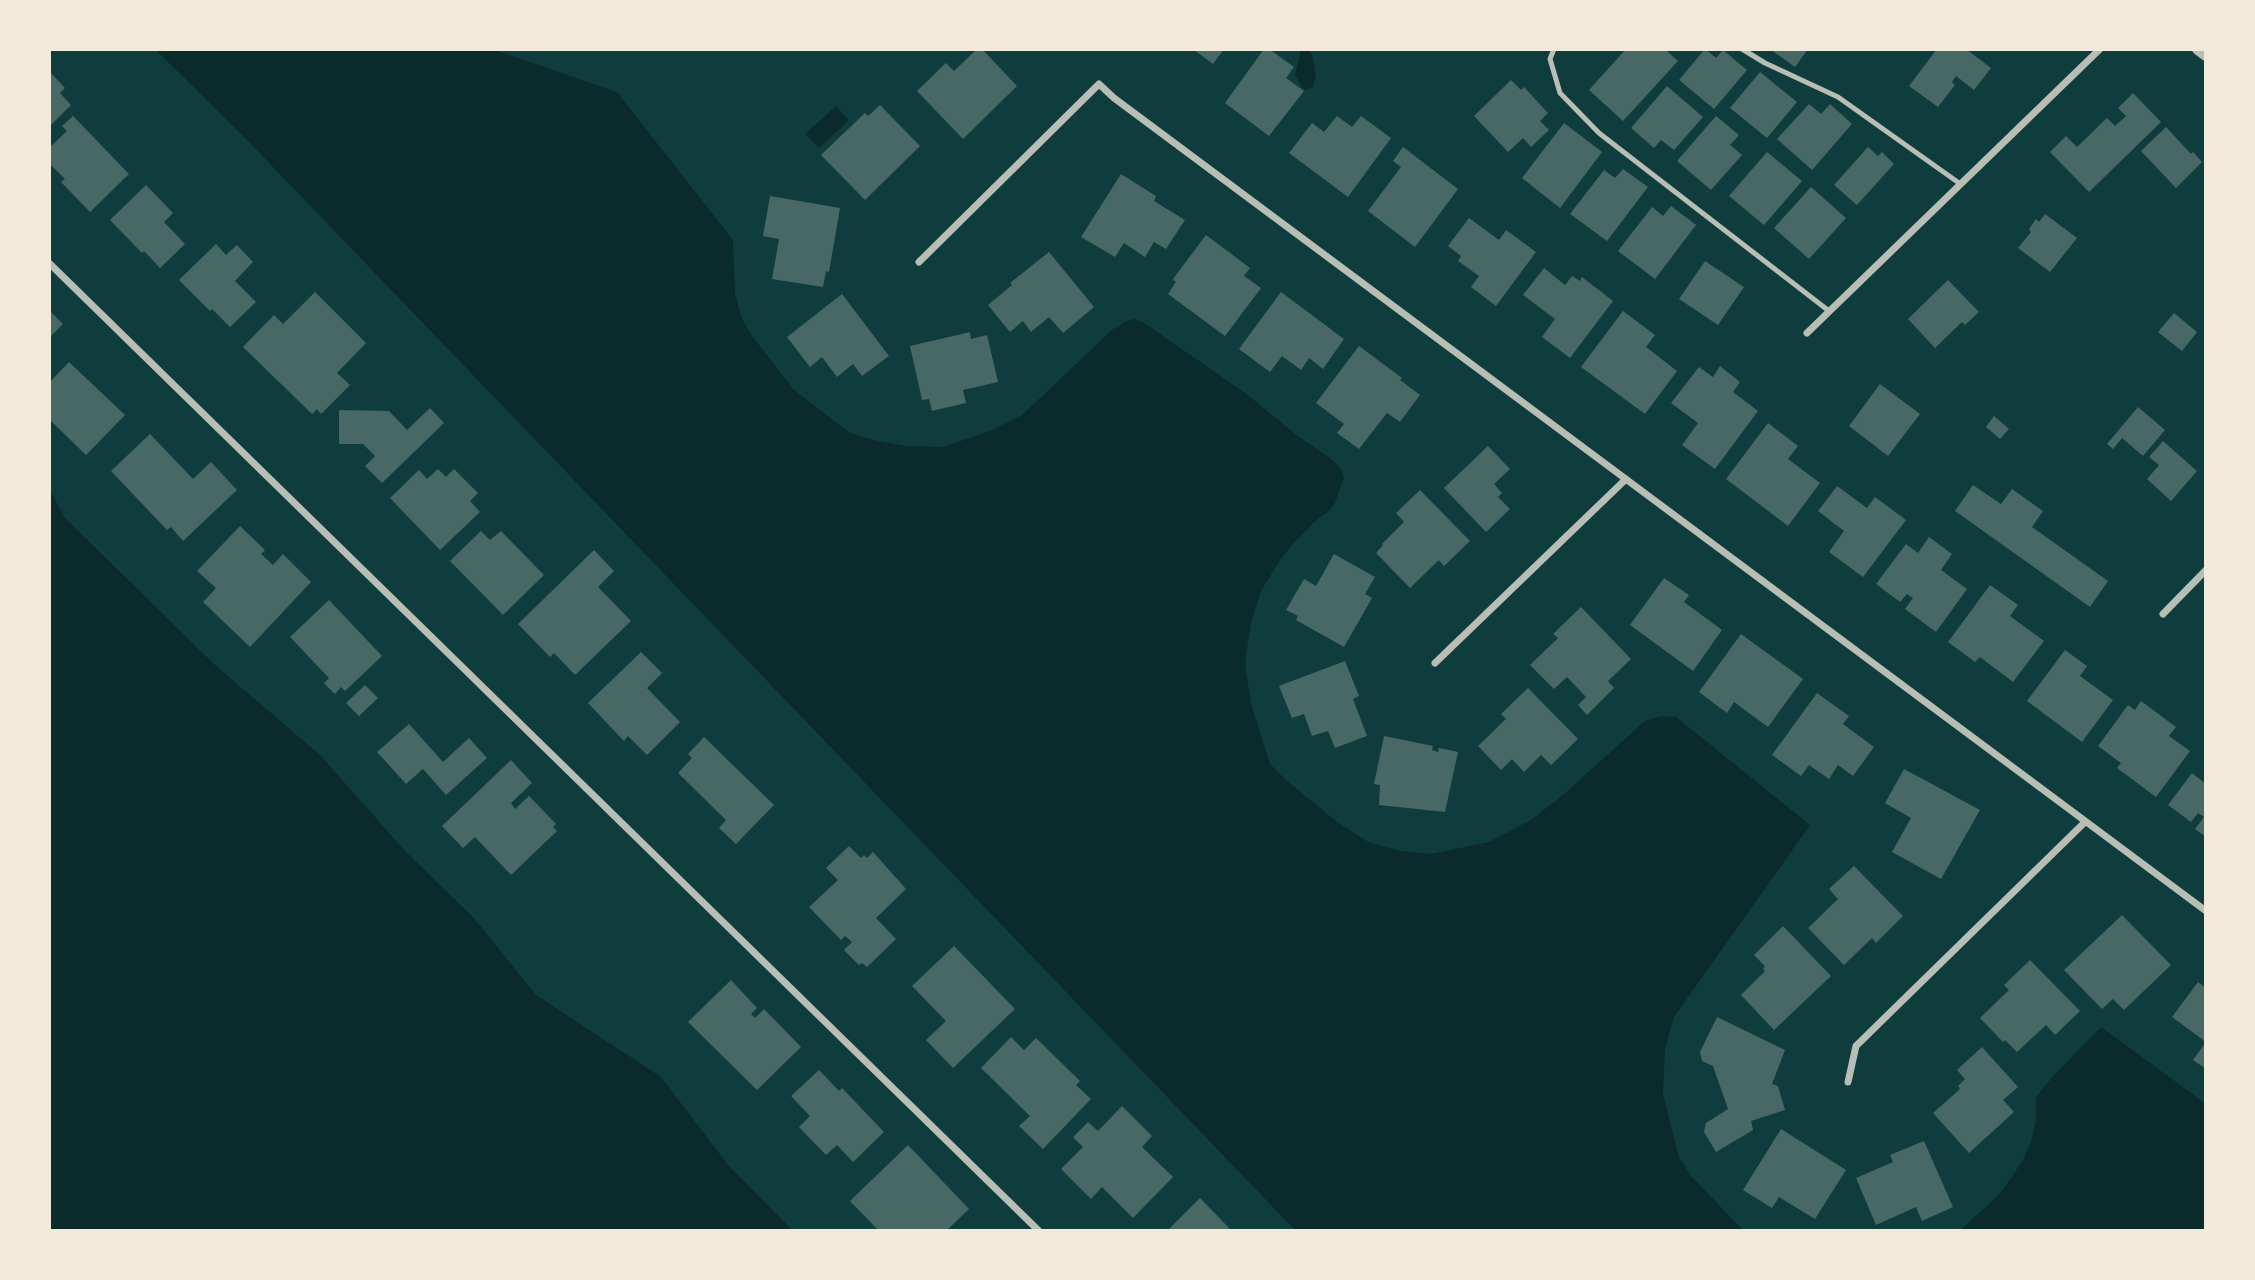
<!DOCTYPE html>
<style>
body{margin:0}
#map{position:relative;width:2255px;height:1280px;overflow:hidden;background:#0f3d3e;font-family:"PT Sans",sans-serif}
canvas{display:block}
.frame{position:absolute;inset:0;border:51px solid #f1e9da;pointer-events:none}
</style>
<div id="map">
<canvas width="2255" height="1280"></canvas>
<div class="frame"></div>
</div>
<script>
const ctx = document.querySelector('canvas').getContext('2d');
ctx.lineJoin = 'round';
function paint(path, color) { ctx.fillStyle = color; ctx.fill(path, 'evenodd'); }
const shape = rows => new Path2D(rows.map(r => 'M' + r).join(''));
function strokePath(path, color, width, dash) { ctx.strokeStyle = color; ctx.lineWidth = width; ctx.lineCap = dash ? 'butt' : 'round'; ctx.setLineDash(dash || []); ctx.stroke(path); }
paint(shape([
 [155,49,492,49,617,92,733,240,735,293,742,319,752,336,794,390,850,433,862,437,882,442,907,446,943,447,990,431,1022,415,1112,330,1127,321,1135,319,1144,323,1244,392,1299,437,1333,460,1341,469,1344,478,1335,503,1328,512,1314,522,1293,544,1280,560,1261,591,1251,623,1246,655,1246,672,1252,707,1270,764,1287,781,1336,821,1368,842,1400,851,1431,854,1489,842,1531,820,1563,795,1645,721,1660,716,1676,717,1810,825,1674,1017,1665,1048,1663,1095,1679,1157,1691,1176,1744,1231,1296,1231,248,141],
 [1304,49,1308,49,1312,54,1316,77,1312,88,1304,90,1295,75,1301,51],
 [836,106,849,120,819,148,805,134],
 [49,488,64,517,217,667,320,755,405,851,473,917,536,995,661,1077,728,1165,793,1231,49,1231],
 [2101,1027,2206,1104,2206,1231,1959,1231,1999,1195,2022,1162,2031,1142,2036,1120,2036,1097,2055,1074]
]), '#0a2a2b');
paint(shape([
 [977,49,982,49,1017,86,963,139,917,91,946,63,954,71],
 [1193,49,1224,49,1213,64],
 [1264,49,1269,49,1294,67,1286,78,1304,91,1269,136,1225,103],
 [1626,49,1665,49,1678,61,1623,121,1589,90],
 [1705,49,1716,58,1723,50,1747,70,1714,109,1679,80],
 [1770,49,1808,49,1795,67],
 [1937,49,1966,49,1991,68,1974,90,1956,76,1952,82,1955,85,1938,107,1909,86],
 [49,71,65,88,60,93,71,105,49,127],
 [1760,72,1797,102,1767,138,1730,108],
 [1511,80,1521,90,1524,87,1548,113,1540,121,1549,130,1531,147,1523,138,1508,152,1474,116],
 [1667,86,1703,117,1674,150,1661,140,1654,148,1631,128],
 [2133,93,2161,122,2089,192,2050,152,2066,136,2077,147,2107,118,2115,126,2126,116,2118,108],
 [1809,104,1821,114,1830,104,1852,124,1812,170,1777,139],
 [880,105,920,146,865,200,821,155,865,113,868,116],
 [73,116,129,174,90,212,61,182,65,179,49,163,49,148,67,131,62,126],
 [1337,116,1352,127,1361,116,1391,138,1348,197,1289,153,1312,123,1324,132],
 [1716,116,1739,135,1730,145,1742,155,1711,190,1677,161],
 [1564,123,1602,152,1560,208,1522,178],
 [2166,127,2191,154,2193,152,2202,162,2176,188,2141,151],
 [1403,147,1458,189,1415,247,1368,211,1401,167,1393,161],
 [1868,147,1878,156,1882,152,1894,164,1857,205,1834,185],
 [1767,152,1802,181,1764,225,1729,196],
 [1623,169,1648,187,1607,241,1570,214,1604,170,1615,178],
 [1121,174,1156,196,1154,201,1185,220,1166,249,1154,242,1145,257,1124,243,1115,257,1081,237],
 [146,185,173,213,164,222,185,244,160,268,144,251,142,253,110,220],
 [1811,187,1846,218,1809,259,1774,228],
 [770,196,840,208,829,272,826,271,823,287,772,279,779,239,763,236],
 [1671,206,1696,225,1655,279,1618,251,1652,207,1663,216],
 [2045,214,2077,238,2050,272,2018,248,2031,232,2029,229,2036,219,2039,222],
 [1469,218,1499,240,1506,230,1536,252,1496,306,1471,287,1479,276,1458,261,1461,256,1448,246],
 [1206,235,1250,268,1244,276,1261,288,1225,336,1168,294,1176,282,1173,279],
 [216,244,226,255,237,245,253,262,235,281,256,302,230,327,212,309,210,311,179,280],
 [1049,252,1094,307,1063,333,1049,317,1031,332,1023,321,1010,332,988,305,1012,285,1010,283],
 [1705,261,1744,287,1718,325,1679,299],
 [1544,268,1565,285,1572,276,1580,281,1582,277,1613,301,1570,358,1542,337,1555,319,1523,295],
 [1948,280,1979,312,1965,325,1962,322,1935,348,1908,319],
 [315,292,366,343,337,373,350,385,321,414,317,409,312,414,243,347,274,315,283,324],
 [1281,292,1344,339,1323,369,1309,358,1301,370,1282,356,1270,372,1239,349],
 [842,294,889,356,862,376,853,364,837,377,822,357,810,367,787,337],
 [49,310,63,324,49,338],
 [1623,311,1655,335,1646,347,1677,371,1645,414,1581,367],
 [2174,313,2197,332,2182,351,2158,332],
 [970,332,971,339,987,335,998,382,963,390,966,403,932,411,929,399,922,400,910,346],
 [1359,346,1402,378,1400,380,1420,395,1400,422,1387,413,1359,449,1337,433,1344,424,1316,403],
 [69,362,125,415,86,455,49,419,49,383],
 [1720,366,1740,382,1733,392,1758,411,1715,469,1682,445,1698,423,1671,403,1699,367,1713,377],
 [1880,384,1920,414,1888,456,1849,426],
 [2138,407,2165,430,2143,456,2122,438,2113,449,2107,444],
 [430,408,444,423,382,483,365,466,375,456,363,444,339,444,339,410,389,411,407,430],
 [1994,416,2009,429,2000,439,1986,427],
 [1768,423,1798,446,1788,459,1820,483,1788,526,1726,479],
 [150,434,193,479,211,462,237,490,183,541,171,527,167,530,111,471],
 [2163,441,2197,471,2171,501,2147,479,2159,465,2149,457],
 [1488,446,1510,469,1494,484,1502,493,1498,497,1510,509,1486,532,1444,488],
 [438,469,446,477,454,469,478,493,470,501,480,512,440,550,390,498,419,470,427,479],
 [1973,485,2001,504,2012,489,2043,511,2032,527,2108,581,2090,607,1955,511],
 [1837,486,1867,508,1875,497,1906,520,1863,577,1829,552,1844,531,1818,511],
 [1420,490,1470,541,1444,566,1439,560,1410,588,1376,553,1383,545,1382,544,1404,522,1396,513],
 [240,526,265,550,261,554,273,565,283,554,311,582,250,647,203,602,216,588,197,571],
 [481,531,490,540,501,531,544,575,503,615,450,561],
 [1929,537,1952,554,1941,570,1967,589,1936,632,1905,609,1913,598,1907,594,1900,602,1876,584,1906,544,1918,553],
 [594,550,614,571,598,587,631,621,575,675,554,653,550,657,518,624],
 [1334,554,1375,577,1365,594,1372,598,1344,647,1296,620,1298,616,1286,610,1304,579,1316,586],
 [1664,578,1689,595,1684,602,1722,630,1693,671,1630,625],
 [1990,585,2018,605,2010,616,2044,641,2013,682,1980,657,1975,662,1948,642],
 [329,600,382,656,345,691,341,687,335,694,324,683,329,678,290,637],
 [1581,607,1631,659,1608,681,1614,688,1587,715,1578,705,1586,697,1567,677,1554,689,1530,665,1558,638,1553,634],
 [1741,634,1803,679,1768,727,1734,702,1727,713,1699,692],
 [2065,650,2087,666,2080,676,2113,700,2082,742,2027,701],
 [641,652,662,673,647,688,680,722,647,755,628,736,624,741,588,703],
 [1345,661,1359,696,1353,699,1367,736,1335,748,1328,731,1312,736,1304,714,1292,718,1279,686],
 [365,685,378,698,359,716,346,703],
 [1528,688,1578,739,1551,765,1541,755,1524,772,1512,759,1501,770,1478,746,1506,719,1501,714],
 [1817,693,1849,716,1843,724,1874,747,1853,776,1838,765,1829,779,1809,765,1801,776,1772,755],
 [2141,701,2176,727,2169,736,2190,751,2156,797,2117,768,2121,763,2098,746,2128,705,2135,710],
 [409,724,443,762,469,738,487,758,446,795,423,769,406,784,377,752],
 [1384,736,1433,746,1432,750,1438,752,1439,748,1458,752,1445,812,1379,805,1380,785,1374,784],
 [704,737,774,805,736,844,719,828,726,820,678,773,692,758,688,754],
 [511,760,532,783,511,803,515,809,529,796,556,824,553,827,557,831,511,875,475,837,463,848,442,826],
 [1904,769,1980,810,1941,879,1892,852,1911,818,1885,803],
 [2192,773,2206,784,2206,837,2195,829,2204,817,2198,813,2191,822,2168,805],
 [849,846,861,858,864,855,867,858,873,852,906,889,876,918,896,939,867,967,862,963,859,965,844,950,852,942,845,936,841,940,809,907,838,880,826,868],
 [1854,866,1903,916,1876,943,1872,938,1844,965,1808,928,1838,899,1829,889],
 [2122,915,2171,965,2124,1010,2113,999,2102,1009,2064,970],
 [1783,926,1831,976,1774,1030,1741,995,1765,971,1763,969,1765,966,1754,955],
 [954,946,1015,1009,953,1068,926,1040,946,1021,912,986],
 [2030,960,2080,1011,2055,1035,2046,1025,2017,1052,2005,1040,2003,1042,1980,1018,2009,990,2004,985],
 [731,980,757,1008,751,1014,755,1018,764,1009,801,1047,757,1090,688,1022],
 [2198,982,2206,988,2206,1042,2172,1017],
 [1717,1017,1785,1050,1772,1084,1778,1086,1785,1110,1751,1121,1753,1130,1716,1152,1704,1132,1706,1123,1728,1109,1713,1066,1702,1061,1700,1052],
 [1011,1037,1024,1050,1036,1038,1080,1081,1076,1085,1091,1099,1043,1149,1019,1126,1030,1116,981,1068],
 [2206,1042,2206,1069,2193,1060],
 [1982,1047,2018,1087,2003,1100,2014,1112,1969,1153,1933,1113,1960,1089,1958,1086,1965,1079,1957,1070],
 [819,1070,839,1091,842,1088,884,1132,853,1162,837,1145,826,1155,799,1127,810,1116,791,1096],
 [1122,1106,1152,1136,1142,1147,1173,1177,1133,1218,1102,1187,1091,1199,1061,1169,1083,1147,1073,1137,1088,1122,1098,1131],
 [1781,1129,1846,1170,1815,1219,1779,1197,1772,1208,1743,1190],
 [1924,1141,1953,1207,1922,1221,1916,1207,1876,1225,1856,1178,1893,1162,1890,1155],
 [908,1145,969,1209,946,1231,879,1231,850,1201],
 [1200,1198,1232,1231,1167,1231]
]), '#486865');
strokePath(shape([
 [1554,49,1550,59,1560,93,1599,133,1829,311],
 [1742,49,1765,63,1838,97,1959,183]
]), '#b8beb3', 5);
strokePath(shape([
 [919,262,1099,84,1114,98,2206,911],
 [49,263,1039,1231],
 [1807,333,2100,49],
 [2163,614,2206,570],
 [1435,663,1626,479],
 [1848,1082,1856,1046,2085,822]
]), '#b8beb3', 7);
strokePath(shape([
 [2198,49,2206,55]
]), '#b8beb3', 12);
</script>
